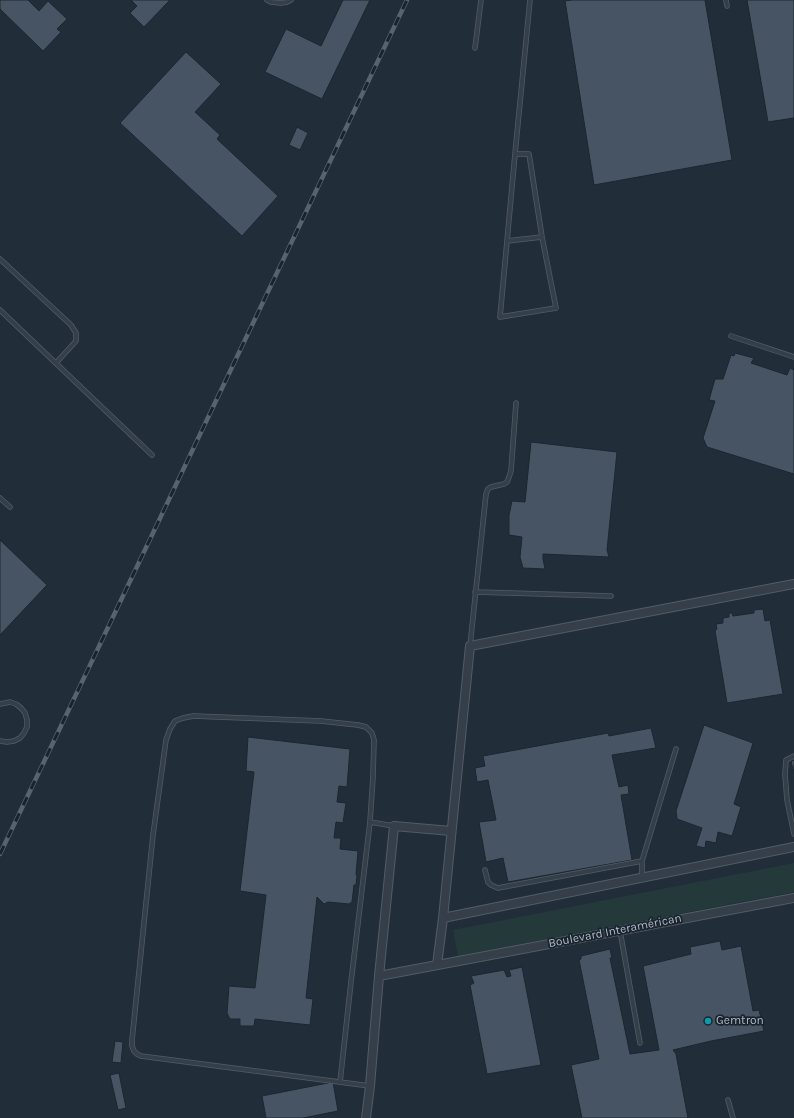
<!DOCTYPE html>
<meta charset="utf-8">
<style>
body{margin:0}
canvas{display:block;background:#212d39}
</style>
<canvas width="794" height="1118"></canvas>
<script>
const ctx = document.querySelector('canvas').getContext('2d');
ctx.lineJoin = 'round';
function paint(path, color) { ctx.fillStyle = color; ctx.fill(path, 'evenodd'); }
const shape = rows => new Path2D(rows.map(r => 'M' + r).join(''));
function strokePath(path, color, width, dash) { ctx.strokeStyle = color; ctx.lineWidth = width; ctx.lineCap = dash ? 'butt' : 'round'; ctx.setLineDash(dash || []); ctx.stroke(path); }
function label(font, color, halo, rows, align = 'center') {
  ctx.font = font + ' Karla,sans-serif'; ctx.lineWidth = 3.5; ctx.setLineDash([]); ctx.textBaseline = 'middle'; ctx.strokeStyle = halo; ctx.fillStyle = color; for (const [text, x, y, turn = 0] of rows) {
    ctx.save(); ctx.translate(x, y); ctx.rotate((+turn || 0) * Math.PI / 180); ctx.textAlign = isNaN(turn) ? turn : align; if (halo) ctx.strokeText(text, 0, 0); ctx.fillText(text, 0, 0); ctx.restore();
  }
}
paint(shape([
 [794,863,794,892,458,956,453,930]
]), '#23393a');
const building = shape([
 [0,0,28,0,39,11,48,1,67,19,57,29,61,32,43,51,0,9,0,0],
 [131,0,170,0,144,27,130,13,137,6,131,0],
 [343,0,370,0,322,99,265,72,286,29,321,46,343,0],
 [572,0,705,0,732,160,594,185,565,1,572,0],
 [747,0,794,0,794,118,768,122,747,0],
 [186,52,221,84,195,112,220,135,217,139,278,196,242,236,120,123,186,52],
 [297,127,308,133,300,150,289,145,297,127],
 [735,353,754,358,751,363,787,375,790,368,794,370,794,474,707,447,703,438,715,401,709,400,715,379,723,379,731,355,734,356,735,353],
 [531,442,617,452,607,550,609,557,543,554,543,559,545,569,523,568,520,557,522,537,509,535,509,515,512,501,525,502,531,442],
 [0,540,47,585,0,635,0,540],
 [763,609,765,621,770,620,783,694,727,703,715,631,717,629,716,624,723,623,723,618,729,617,729,613,732,613,733,616,754,613,754,610,763,609],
 [704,725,753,743,734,804,741,807,732,836,718,832,716,843,706,841,705,848,696,846,702,828,677,819,676,811,704,725],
 [651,728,656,748,612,755,619,787,628,785,629,794,621,795,632,860,508,882,503,858,486,862,479,822,496,820,488,780,477,782,475,768,485,766,483,756,608,733,609,736,651,728],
 [248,737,350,749,347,787,339,786,337,802,346,803,343,823,336,822,334,838,341,838,340,849,358,851,356,874,357,876,356,885,354,885,352,902,349,904,328,902,324,904,317,897,306,998,313,999,310,1025,255,1019,254,1026,240,1026,240,1019,230,1019,227,1013,229,986,255,988,266,895,240,891,254,772,246,771,248,737],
 [794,760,794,770,793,770,791,761,794,760],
 [720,941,722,950,741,946,753,1011,759,1010,764,1031,711,1041,673,1050,676,1054,688,1118,582,1118,571,1065,599,1059,579,960,581,959,581,956,610,949,612,958,610,958,630,1054,659,1050,643,966,691,954,690,947,720,941],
 [522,967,541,1065,487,1074,470,985,474,983,471,976,504,970,507,977,511,976,509,970,522,967],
 [115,1041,123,1042,121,1063,112,1062,115,1041],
 [119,1073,126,1108,118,1110,110,1075,119,1073],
 [333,1082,338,1111,303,1118,266,1118,262,1096,333,1082]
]);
paint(building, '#475463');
strokePath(building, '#1c2630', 1);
const service = shape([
 [267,0,271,2,281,3,287,2,291,0],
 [726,0,727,6],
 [475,48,481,0],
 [515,154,529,154,542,237,556,308,500,317,515,154,530,0],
 [507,241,542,237],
 [0,259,71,325,76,333,76,341,56,363],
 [0,310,152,455],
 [731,336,794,357],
 [0,498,10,507],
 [475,592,611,596],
 [470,646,486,494,488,489,491,487,504,484,507,482,509,477,511,471,516,403],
 [0,704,10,702,16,704,21,708,25,713,27,720,27,727,24,733,20,738,14,741,7,742,0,741],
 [794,756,786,760,785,774,787,800,794,834],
 [485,870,488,882,491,885,498,888,642,861],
 [642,877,642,861,676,749],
 [620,931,640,1043],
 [340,1082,351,982,370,822],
 [370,1086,141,1056,137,1054,134,1051,132,1046,132,1040,153,835,166,740,170,729,175,721,183,718,193,716,321,721,358,725,366,727,372,733,374,740,373,777,370,822,394,826],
 [728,1100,733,1118]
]);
const minor = shape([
 [443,918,794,847],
 [437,965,443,918,470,646,794,584],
 [379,976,794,898],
 [366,1118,370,1086,379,976,394,826,451,831]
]);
strokePath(service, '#525c67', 5.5);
strokePath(minor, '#525c67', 10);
strokePath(service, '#343f4a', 4);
strokePath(minor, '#343f4a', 8);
const rail = shape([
 [0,854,407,0]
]);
strokePath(rail, '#566371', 4.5);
strokePath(rail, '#1a242e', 3, [9]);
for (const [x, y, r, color] of [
 [708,1021,4,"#0f9aa8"]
]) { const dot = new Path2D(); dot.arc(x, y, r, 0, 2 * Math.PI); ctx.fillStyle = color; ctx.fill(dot); strokePath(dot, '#1a242e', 1.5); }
label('12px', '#afb9c6', '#1a242e', [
 ["Boulevard Interamérican",615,931,-11]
]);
label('12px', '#afb9c6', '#1a242e', [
 ["Gemtron",716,1021]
], 'left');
</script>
